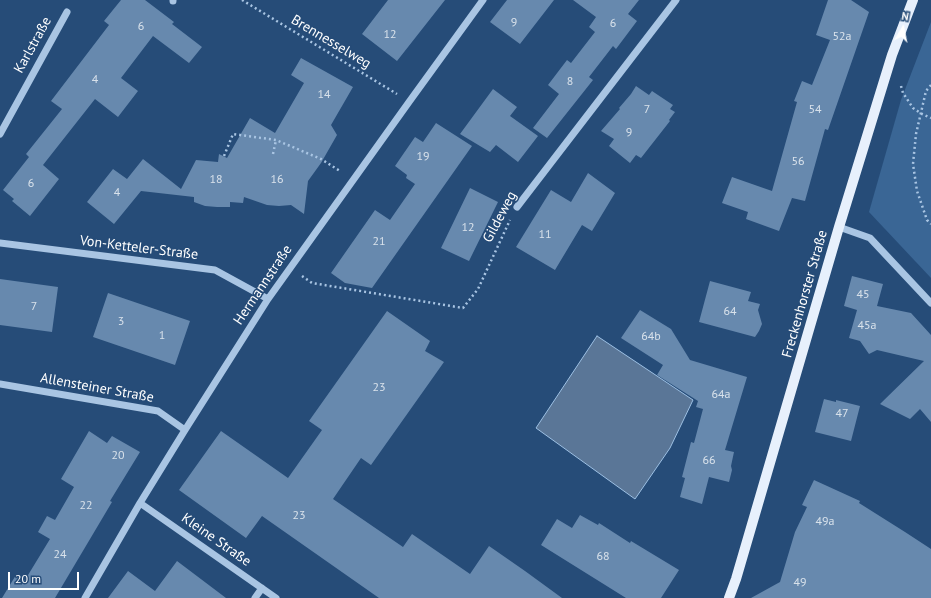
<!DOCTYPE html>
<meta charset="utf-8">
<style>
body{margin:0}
#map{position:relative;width:931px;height:598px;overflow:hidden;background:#264c78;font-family:"PT Sans",sans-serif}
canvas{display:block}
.north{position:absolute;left:883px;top:8px;width:40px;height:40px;-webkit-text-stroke:3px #264c78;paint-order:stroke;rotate:10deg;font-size:11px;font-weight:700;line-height:16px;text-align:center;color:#fff}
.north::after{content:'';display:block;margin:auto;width:14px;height:18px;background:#fff;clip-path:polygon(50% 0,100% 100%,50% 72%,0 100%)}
.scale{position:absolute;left:8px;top:572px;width:71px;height:18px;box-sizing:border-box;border:2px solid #fff;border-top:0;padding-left:5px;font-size:12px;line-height:14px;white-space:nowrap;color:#fff;-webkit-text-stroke:3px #264c78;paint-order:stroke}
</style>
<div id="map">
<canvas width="931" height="598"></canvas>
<div class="north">N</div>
<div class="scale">20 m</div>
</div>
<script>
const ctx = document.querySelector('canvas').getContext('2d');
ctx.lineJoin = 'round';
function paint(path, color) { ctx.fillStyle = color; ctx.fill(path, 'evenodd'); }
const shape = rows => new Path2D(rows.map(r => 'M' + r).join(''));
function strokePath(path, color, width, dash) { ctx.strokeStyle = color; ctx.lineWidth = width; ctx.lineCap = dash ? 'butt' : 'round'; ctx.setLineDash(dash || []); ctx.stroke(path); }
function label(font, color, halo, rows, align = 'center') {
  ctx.font = font + ' "PT Sans",sans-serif'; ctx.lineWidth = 3; ctx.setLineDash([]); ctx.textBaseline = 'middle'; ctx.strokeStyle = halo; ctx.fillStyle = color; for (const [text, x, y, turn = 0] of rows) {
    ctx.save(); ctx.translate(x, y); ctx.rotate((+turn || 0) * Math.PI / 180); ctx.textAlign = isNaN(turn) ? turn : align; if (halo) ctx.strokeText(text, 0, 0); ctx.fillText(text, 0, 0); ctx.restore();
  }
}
paint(shape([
 [931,22,931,278,869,212,901,100]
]), '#3a6695');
const water = shape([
 [597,336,693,400,670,448,635,499,536,428,597,336]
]);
paint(water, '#5a7697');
strokePath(water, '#9dc0e3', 1);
paint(shape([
 [121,0,145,0,174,22,172,24,202,47,189,63,153,36,121,78,138,91,118,117,95,99,43,165,59,179,30,216,12,201,14,199,3,190,29,157,26,154,62,109,51,101,109,25,104,21],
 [388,0,445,0,397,61,362,34],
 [507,0,554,0,520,44,490,22],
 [573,0,639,0,628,14,637,21,616,49,613,46,589,77,593,80,547,138,533,128,559,94,548,85,567,60,571,63,595,32,589,27,596,17],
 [828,0,851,0,869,12,828,130,825,129,805,201,792,198,779,231,746,219,748,212,722,203,732,177,772,191,797,102,794,101,802,81,812,85,830,40,816,35],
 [301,58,353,87,331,125,337,135,321,163,308,181,304,214,291,205,279,206,267,205,244,197,243,203,230,202,230,207,217,207,205,206,194,202,194,197,141,191,114,224,87,202,113,169,127,179,143,159,181,189,196,160,218,162,219,154,227,158,250,118,275,133,304,83,291,75],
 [636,86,649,95,652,91,673,105,670,109,675,112,669,120,670,121,641,158,636,155,630,163,609,146,614,139,601,131,620,109,619,108,631,94],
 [493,89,517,107,510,116,538,136,518,162,496,145,490,152,460,134],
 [436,123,472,146,372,288,345,283,331,273,375,210,390,220,415,184,406,178,407,175,395,166,415,137,423,142],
 [588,173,615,193,592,231,582,225,555,270,516,247,551,190,571,202],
 [470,188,498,202,469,261,441,248],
 [852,276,883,284,877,306,911,313,931,335,931,422,920,409,910,419,880,404,924,361,877,350,869,354,860,341,849,338,857,310,844,306],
 [0,279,58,287,52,332,0,325],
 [710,281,751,292,748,301,760,304,758,310,762,324,759,331,755,337,699,322],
 [108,293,190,321,175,365,93,337],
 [640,310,671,329,690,360,747,377,725,450,734,452,731,466,732,470,729,482,709,477,702,504,680,497,685,478,682,477,691,442,694,443,703,409,696,407,698,401,657,375,663,365,621,338],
 [387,311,430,341,425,351,444,362,371,465,361,458,333,499,403,547,412,534,470,574,489,546,525,571,562,598,379,598,262,516,246,538,179,490,221,431,288,478,322,430,309,421],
 [824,399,836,402,836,400,860,406,851,441,815,432],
 [89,431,107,443,112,436,140,452,110,501,112,502,55,598,2,598,16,575,25,580,50,539,38,532,47,516,55,520,74,487,61,479],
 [814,480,860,501,859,503,905,532,931,549,931,598,751,598,780,582,795,532,807,507,802,505],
 [580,515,598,525,599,523,630,543,631,541,679,570,661,598,626,598,541,545,557,519,572,528],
 [177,561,226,598,108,598,128,571,155,591]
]), '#6789ae');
strokePath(shape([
 [242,0,397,94],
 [931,85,926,91,916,134,913,164,917,191,927,220,931,224],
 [901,86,903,93,913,108,922,114,931,118],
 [273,154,276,140],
 [224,156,233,134,276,140,321,159,340,171],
 [302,276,312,283,463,308,478,289,510,220]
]), '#a9c5e3', 2.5, [2, 3]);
strokePath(shape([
 [173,1,173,0],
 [0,134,67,12],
 [517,207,676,0],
 [839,227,870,238,931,303],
 [0,243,215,270,268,299],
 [0,384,158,411,185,430],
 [140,503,276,598],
 [85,598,140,503,185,430,268,299,409,102,483,0],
 [255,598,262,588]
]), '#a9c5e3', 7);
strokePath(shape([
 [729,598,736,579,839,227,892,55,913,0]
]), '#e7f0fc', 10);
label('12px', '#d9e2eb', null, [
 ["9",514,23],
 ["6",613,24],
 ["6",141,27],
 ["12",390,35],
 ["52a",842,37],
 ["4",95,80],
 ["8",570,82],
 ["14",324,95],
 ["7",647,110],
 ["54",815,110],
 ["9",629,133],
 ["19",423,157],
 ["56",798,162],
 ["18",216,180],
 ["16",277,180],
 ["6",31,184],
 ["4",117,193],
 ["12",468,228],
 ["11",545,235],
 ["21",379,242],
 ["45",863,295],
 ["7",34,307],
 ["64",730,312],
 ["3",121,322],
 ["45a",867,326],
 ["1",162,336],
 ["64b",651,337],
 ["23",379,388],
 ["64a",721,395],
 ["47",842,414],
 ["20",118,456],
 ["66",709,461],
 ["22",86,506],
 ["23",299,516],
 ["49a",825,522],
 ["24",60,555],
 ["68",603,557],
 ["49",800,583]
]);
label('14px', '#fff', '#264c78', [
 ["Brennesselweg",331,42,31],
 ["Karlstraße",33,45,-61],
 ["Gildeweg",500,217,-62],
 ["Von-Ketteler-Straße",139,248,7],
 ["Hermannstraße",263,285,-56],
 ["Freckenhorster Straße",805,294,-74],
 ["Allensteiner Straße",97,388,10],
 ["Kleine Straße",216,540,35]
]);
</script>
